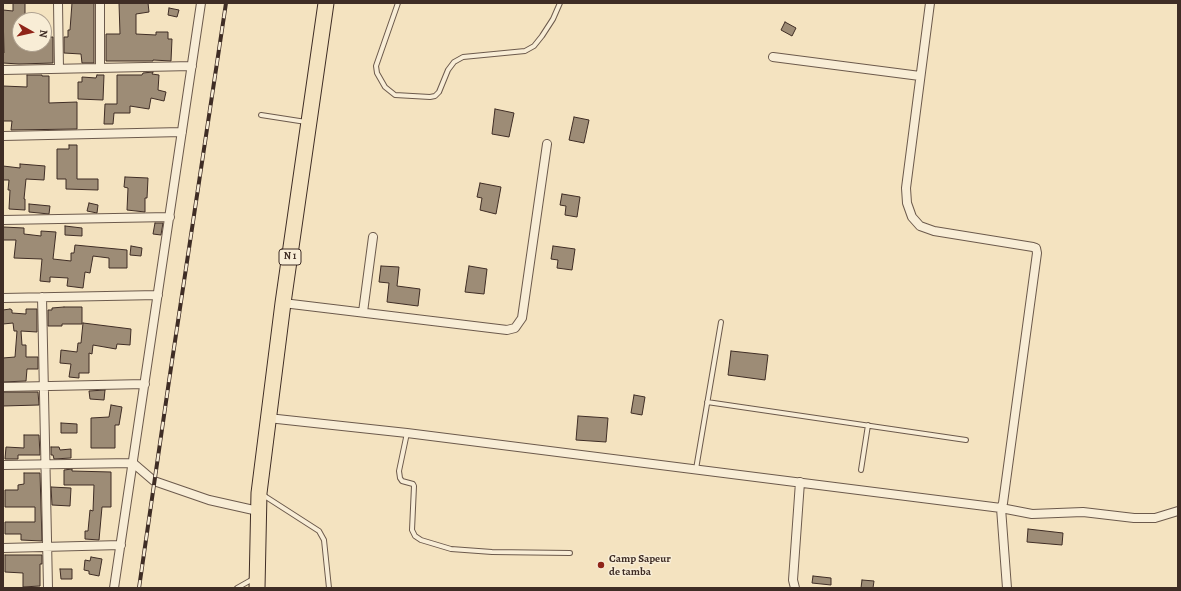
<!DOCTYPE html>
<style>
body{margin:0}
#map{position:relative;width:1181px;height:591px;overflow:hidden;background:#f4e3c0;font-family:Alegreya,serif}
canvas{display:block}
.frame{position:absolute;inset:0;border:4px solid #3f2d25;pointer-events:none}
.north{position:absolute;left:12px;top:12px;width:40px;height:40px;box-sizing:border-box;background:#f8edd6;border:1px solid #aea08f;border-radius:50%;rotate:98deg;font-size:11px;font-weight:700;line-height:16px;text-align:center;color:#3f2d25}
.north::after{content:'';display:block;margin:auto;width:14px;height:18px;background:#8f2418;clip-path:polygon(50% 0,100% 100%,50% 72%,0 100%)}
</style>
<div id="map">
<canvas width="1181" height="591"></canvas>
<div class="frame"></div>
<div class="north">N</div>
</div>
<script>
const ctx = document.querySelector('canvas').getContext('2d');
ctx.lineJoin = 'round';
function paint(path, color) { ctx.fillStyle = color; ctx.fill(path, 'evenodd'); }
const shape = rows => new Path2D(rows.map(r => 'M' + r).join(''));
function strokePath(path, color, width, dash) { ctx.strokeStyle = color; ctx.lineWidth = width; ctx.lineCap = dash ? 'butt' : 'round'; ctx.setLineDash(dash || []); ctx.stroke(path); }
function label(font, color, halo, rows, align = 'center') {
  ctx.font = font + ' Alegreya,serif'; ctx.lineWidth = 3; ctx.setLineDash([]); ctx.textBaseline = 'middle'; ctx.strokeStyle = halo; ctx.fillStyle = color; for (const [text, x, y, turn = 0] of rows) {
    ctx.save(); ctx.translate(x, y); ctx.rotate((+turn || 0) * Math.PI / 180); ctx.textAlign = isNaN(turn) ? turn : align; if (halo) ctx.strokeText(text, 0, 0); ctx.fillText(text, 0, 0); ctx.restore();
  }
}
const building = shape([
 [13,3,25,3,25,20,20,20,20,44,44,44,44,37,53,37,53,63,19,64,3,63,3,53,4,53,3,10,13,11,13,3],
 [72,3,94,3,94,63,82,63,81,54,64,53,64,37,68,37,68,30,70,30,72,3],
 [119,3,148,3,149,12,136,14,136,34,156,35,156,32,168,32,168,39,172,39,171,61,153,60,153,61,106,61,106,34,120,34,119,3],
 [169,8,179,10,177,17,168,15,169,8],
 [785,22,796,28,792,36,781,30,785,22],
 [153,72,152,74,159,75,158,90,166,92,164,101,151,98,149,109,130,106,130,113,114,113,113,124,104,124,105,104,117,104,117,75,142,75,143,73,153,72],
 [27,75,42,75,42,76,49,76,49,103,77,102,77,129,11,130,12,121,3,121,3,86,27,87,27,75],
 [97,75,104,75,103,100,78,99,78,82,82,82,82,77,96,78,97,75],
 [495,109,514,113,509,137,492,134,495,109],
 [574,117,589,120,584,143,569,140,574,117],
 [69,145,77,145,77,179,98,179,98,190,66,189,66,179,57,179,57,149,69,149,69,145],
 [20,164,45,166,44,180,26,179,24,199,25,199,25,210,9,209,10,190,8,190,9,180,3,180,3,166,20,168,20,164],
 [125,177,148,178,147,198,145,198,145,212,127,210,128,188,124,187,125,177],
 [480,183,501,187,496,214,480,210,482,198,477,197,480,183],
 [562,194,580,197,577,217,565,215,566,206,560,205,562,194],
 [89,203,98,205,97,213,87,211,89,203],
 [29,204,50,206,49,214,29,212,29,204],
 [155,223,163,223,161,235,153,234,155,223],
 [65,226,82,228,82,236,65,235,65,226],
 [3,227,24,228,24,234,41,236,41,231,56,232,53,259,71,261,71,253,74,253,75,245,127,250,127,268,109,268,109,258,93,256,90,273,85,272,83,288,67,286,68,278,50,277,50,282,40,281,42,259,14,258,16,240,3,240,3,227],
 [131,246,142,248,141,256,130,255,131,246],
 [553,246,575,249,572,270,557,268,558,260,551,259,553,246],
 [381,266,399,267,397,286,420,289,418,306,387,302,389,283,379,282,381,266],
 [469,266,487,269,484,294,465,292,469,266],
 [64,307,82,307,82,324,62,324,62,326,48,326,48,310,52,310,52,308,64,307],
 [10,309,12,310,12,313,26,314,26,309,37,309,37,332,21,331,22,345,26,345,26,357,38,357,38,369,27,369,26,381,3,382,3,358,15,357,17,331,14,331,13,323,3,324,3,310,10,309],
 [83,323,131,329,130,345,117,344,116,349,93,345,92,354,89,353,89,373,79,373,79,378,69,377,71,364,60,363,61,350,77,352,78,343,81,343,83,323],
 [731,351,768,355,765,380,728,375,731,351],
 [105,390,104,400,90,399,89,391,105,390],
 [3,392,38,392,39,405,3,406,3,392],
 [634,395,645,397,642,415,631,413,634,395],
 [111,405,122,407,119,425,115,425,115,448,91,448,91,418,109,417,111,405],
 [578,416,608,418,606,442,576,440,578,416],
 [61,423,77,424,77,433,61,433,61,423],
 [24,435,39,435,40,455,18,455,18,459,5,459,6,447,24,448,24,435],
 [51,447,59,447,60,450,71,449,71,458,54,459,53,455,51,455,51,447],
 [72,469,72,471,111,472,111,507,102,507,99,540,85,539,85,531,88,531,90,510,93,511,94,485,64,485,64,470,72,469],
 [24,473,40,473,42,541,21,540,21,534,5,534,5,522,35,522,35,507,5,507,5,490,18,490,18,485,24,484,24,473],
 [51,487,71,488,70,506,52,505,51,487],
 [1028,529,1063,533,1062,545,1027,542,1028,529],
 [5,555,42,555,42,564,40,564,40,586,23,587,23,573,5,572,5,555],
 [91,557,102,559,99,576,89,574,89,571,84,570,85,560,90,561,91,557],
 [60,569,72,569,72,579,61,579,60,569],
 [813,576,831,578,831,585,812,583,813,576],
 [862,580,874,581,873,588,861,588,862,580]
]);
paint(building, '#9d8c76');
strokePath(building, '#3f2d25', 1);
const lane = shape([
 [398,3,376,66,377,73,385,87,395,95,430,97,435,96,439,92,448,70,454,62,463,57,525,51,534,46,542,36,553,19,560,3],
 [261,115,306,122],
 [707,402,966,440],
 [407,433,399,471,400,478,402,481,413,484,414,486,412,530,415,536,421,540,451,549,492,552,570,553],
 [696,469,721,322],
 [861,470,868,425],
 [263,495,319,531,324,540,329,588],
 [237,588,253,579]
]);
const street = shape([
 [58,3,59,69],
 [100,3,100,68],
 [773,57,920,76],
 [3,70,192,66],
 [3,136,182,132],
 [3,220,170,217],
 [42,297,48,588],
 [3,298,158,295],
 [283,303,507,330,515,328,522,318,547,144],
 [363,312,373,237],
 [3,387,145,384],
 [268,418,407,433,1001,508,1003,503,1037,253,1036,248,1033,247,934,231,920,226,912,217,907,203,906,188,930,3],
 [3,465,133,463,154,481,209,500,258,511],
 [3,548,121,545],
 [114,588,201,3],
 [795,588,793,580,800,482],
 [1007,588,1001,508,1032,514,1083,512,1134,518,1155,518,1178,511]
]);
const highway = shape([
 [257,588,259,493,283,303,326,3]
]);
strokePath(lane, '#6c5a4c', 6);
strokePath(street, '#6c5a4c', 10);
strokePath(highway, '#3f2d25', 17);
strokePath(lane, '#f8edd6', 4);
strokePath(street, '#f8edd6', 8);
strokePath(highway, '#f4e3c0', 15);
const rail = shape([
 [139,588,169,381,226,3]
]);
strokePath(rail, '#3f2d25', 4);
strokePath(rail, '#f8edd6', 2.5, [8]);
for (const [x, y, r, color] of [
 [601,565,4,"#8f2418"]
]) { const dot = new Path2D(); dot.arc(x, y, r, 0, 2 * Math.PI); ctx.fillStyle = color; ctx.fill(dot); strokePath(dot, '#f8edd6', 1.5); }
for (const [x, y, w] of [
 [290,257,22]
]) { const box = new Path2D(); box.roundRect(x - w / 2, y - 8, w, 16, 3); ctx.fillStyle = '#f8edd6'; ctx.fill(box); strokePath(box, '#3f2d25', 1); }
label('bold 10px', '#3f2d25', null, [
 ["N 1",290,257]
]);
label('bold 11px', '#3f2d25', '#f8edd6', [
 ["Camp Sapeur",609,559],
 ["de tamba",609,572]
], 'left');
</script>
